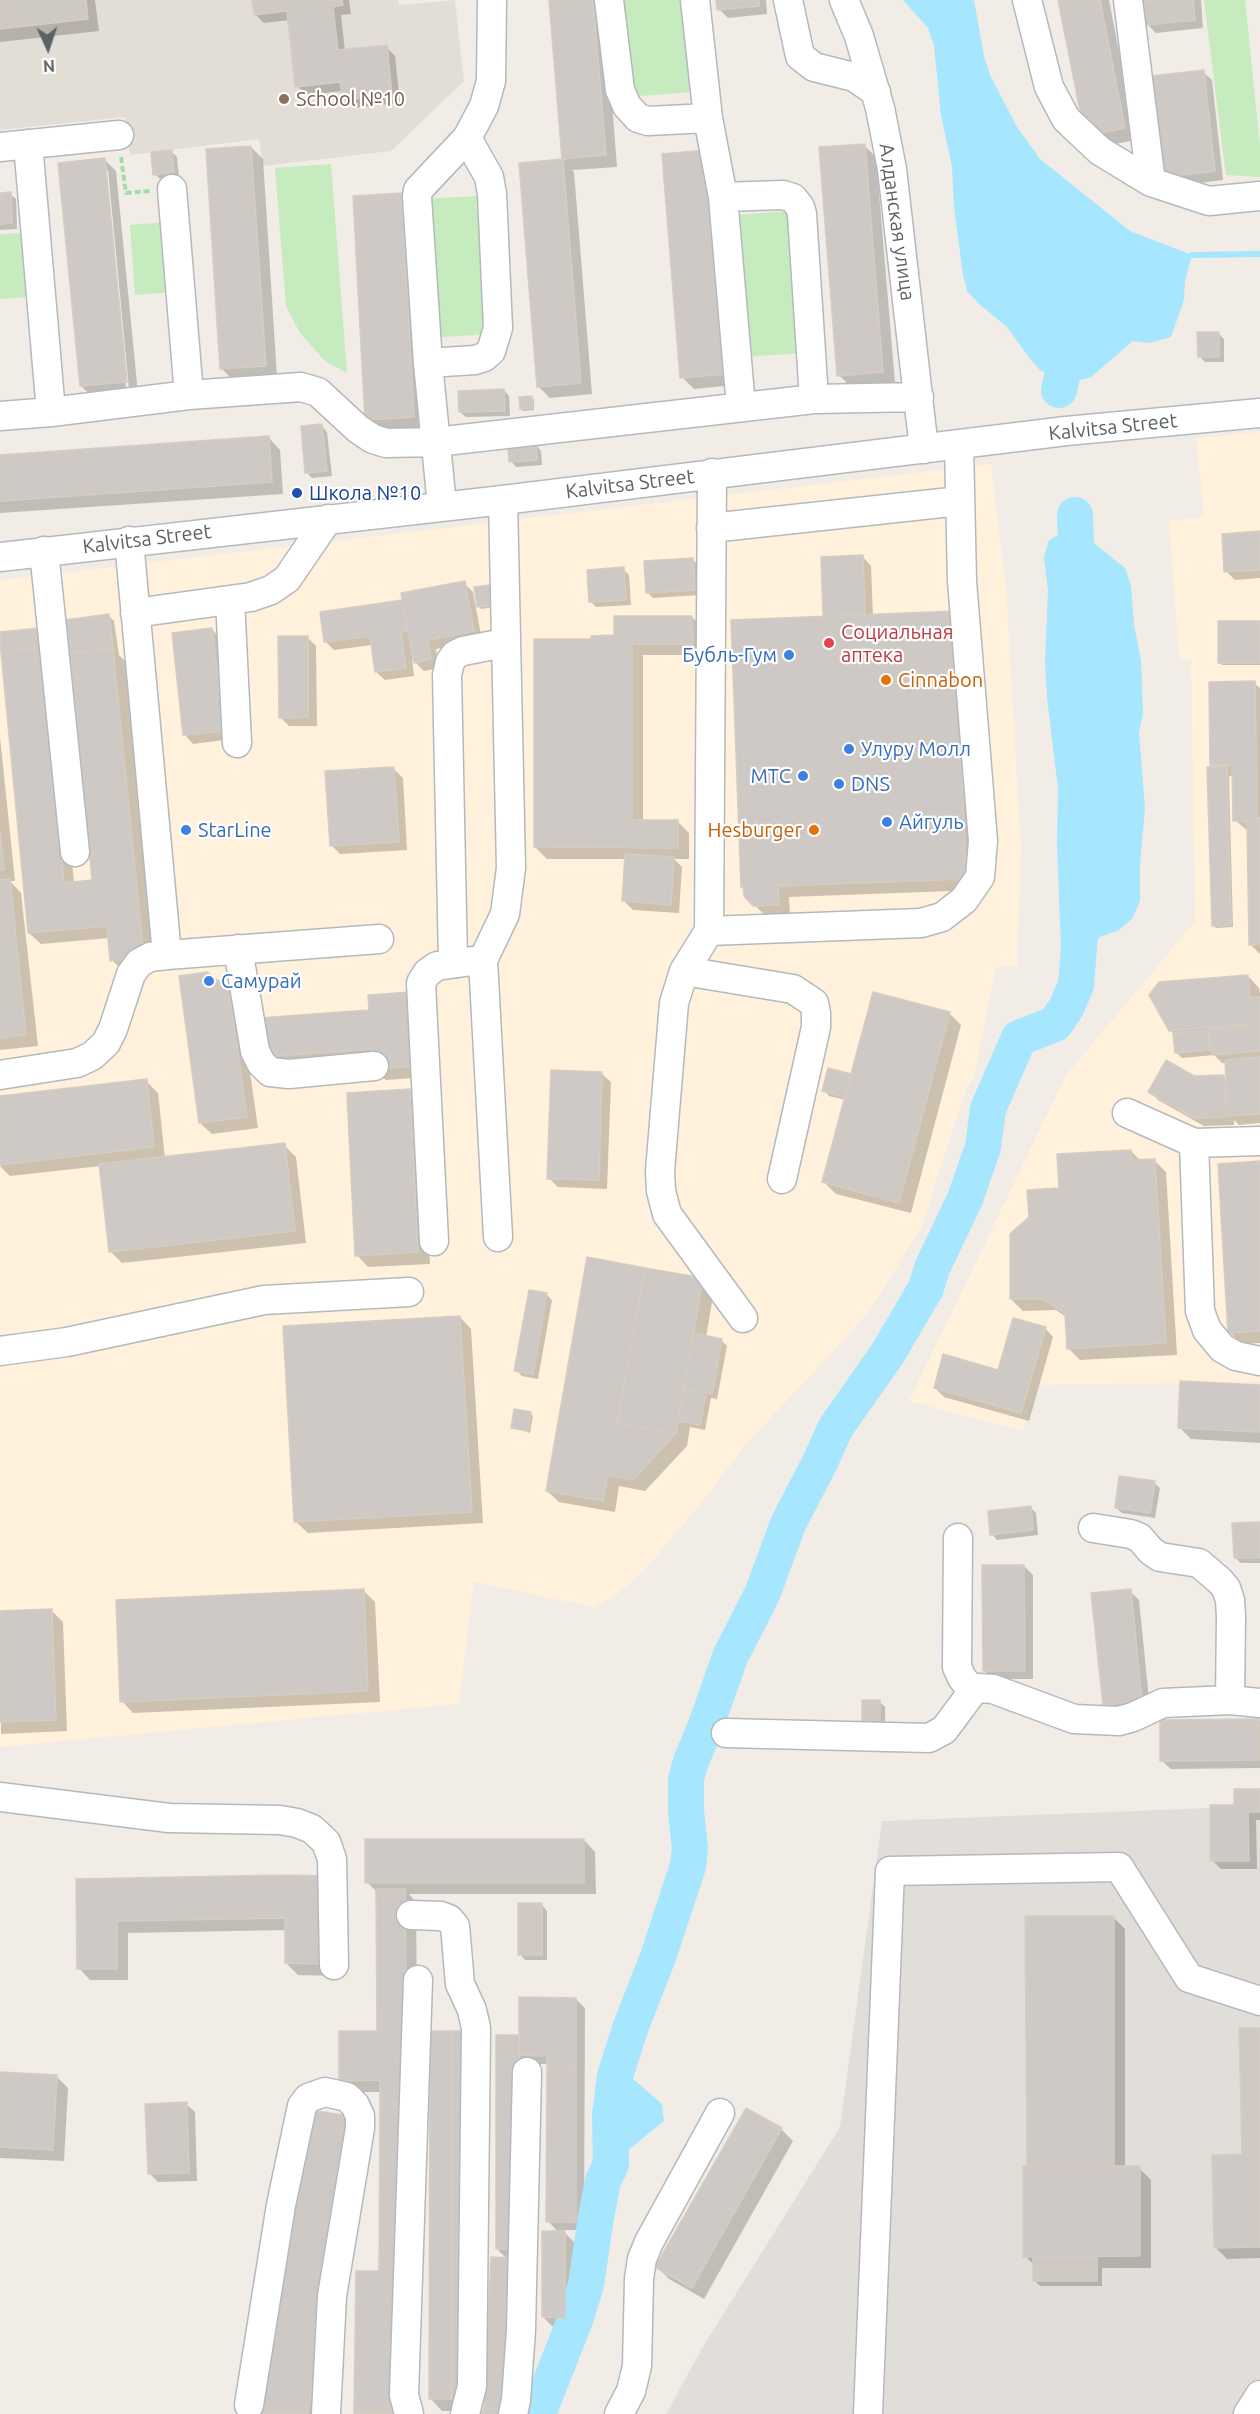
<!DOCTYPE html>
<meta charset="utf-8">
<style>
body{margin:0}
#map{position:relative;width:1260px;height:2414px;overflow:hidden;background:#f1ece5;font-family:Ubuntu,sans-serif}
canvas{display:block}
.north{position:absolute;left:18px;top:18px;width:60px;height:60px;-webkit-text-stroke:4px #fff;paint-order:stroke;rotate:177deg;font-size:16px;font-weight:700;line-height:24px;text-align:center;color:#5c6367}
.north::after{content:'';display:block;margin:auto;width:21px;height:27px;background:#5c6367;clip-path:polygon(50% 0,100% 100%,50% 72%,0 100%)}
</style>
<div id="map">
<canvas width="1260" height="2414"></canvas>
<div class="north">N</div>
</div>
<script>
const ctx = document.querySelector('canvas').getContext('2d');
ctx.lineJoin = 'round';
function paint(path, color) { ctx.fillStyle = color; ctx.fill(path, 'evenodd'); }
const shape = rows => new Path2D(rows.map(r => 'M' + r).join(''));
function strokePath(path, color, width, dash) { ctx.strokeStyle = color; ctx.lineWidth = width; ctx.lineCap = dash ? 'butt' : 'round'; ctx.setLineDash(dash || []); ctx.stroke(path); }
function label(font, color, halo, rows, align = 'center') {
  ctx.font = font + ' Ubuntu,sans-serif'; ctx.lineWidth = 4.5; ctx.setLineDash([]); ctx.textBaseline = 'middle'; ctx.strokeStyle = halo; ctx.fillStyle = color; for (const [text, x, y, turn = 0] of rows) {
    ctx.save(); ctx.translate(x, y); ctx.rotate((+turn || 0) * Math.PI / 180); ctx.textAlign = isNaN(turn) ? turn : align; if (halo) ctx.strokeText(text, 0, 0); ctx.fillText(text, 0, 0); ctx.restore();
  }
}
paint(shape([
 [1260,432,1260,1382,1039,1385,1022,1431,909,1401,1066,1075,1195,921,1191,659,1179,660,1169,521,1204,517,1196,438],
 [991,464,1006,586,1021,848,1017,966,996,967,974,1076,966,1090,921,1228,868,1314,749,1441,702,1502,644,1571,614,1597,593,1607,474,1582,459,1704,0,1747,0,580]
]), '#fff1db');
paint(shape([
 [1260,1806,1260,2414,666,2414,704,2345,840,2127,882,1821]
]), '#e1ded9');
paint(shape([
 [0,0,398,0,399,5,455,0,464,81,391,151,263,166,259,139,130,155,125,117,0,130]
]), '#e3ded5');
paint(shape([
 [620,0,688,0,694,92,626,97],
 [1204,0,1245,0,1260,146,1260,177,1226,175],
 [331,164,347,373,325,361,300,333,286,306,275,168],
 [479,196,487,334,430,338,421,199],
 [791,211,801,353,745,357,735,215],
 [167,222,173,292,135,295,130,225],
 [25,233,30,297,0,299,0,234]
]), '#c6ebbf');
paint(shape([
 [903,0,974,0,984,56,990,75,1017,127,1040,159,1130,231,1192,255,1185,281,1184,300,1171,337,1150,343,1133,341,1091,377,1074,382,1041,371,1030,359,1007,327,979,304,967,291,963,275,954,207,952,167,941,115,934,46,928,28],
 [1083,522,1095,544,1125,568,1131,586,1134,625,1141,660,1143,713,1139,733,1145,807,1140,864,1140,901,1132,919,1119,930,1100,937,1087,951,1076,985,1062,976,1057,845,1058,789,1047,698,1045,662,1048,591,1044,557,1049,540],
 [611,2060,662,2104,664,2121,611,2164,596,2113]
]), '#a6e6ff');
paint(shape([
 [0,0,95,0,99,31,0,42],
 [254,0,349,0,351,14,341,15,345,51,386,47,395,56,400,103,353,108,344,99,343,91,306,95,297,86,290,20,264,23,255,14],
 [550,0,604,0,617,167,572,170,574,172,592,394,550,398,538,386,520,164,565,160,563,158],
 [718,0,766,0,767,14,728,18,719,9],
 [1060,0,1109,0,1136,140,1098,147],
 [1145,0,1201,0,1203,28,1156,33,1147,24],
 [1203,72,1212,80,1223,180,1175,186,1166,177],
 [864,145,876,157,895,383,851,387,839,375],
 [251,147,263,159,277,377,233,380,221,368],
 [171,151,177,157,179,178,160,179,155,174],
 [664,155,736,385,694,389,682,377],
 [104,159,116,171,138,393,93,397,81,386],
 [105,170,108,170,129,389,126,389],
 [0,194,10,194,16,199,17,229,0,230],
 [401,195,413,207,425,429,379,431,367,419],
 [1218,333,1224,339,1224,362,1205,362,1199,356],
 [504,390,509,396,510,416,466,417,460,412],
 [532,397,534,400,534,410,523,411,521,408],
 [322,426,327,432,332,476,312,478,306,472],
 [269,438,280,450,283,494,0,513,0,456],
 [536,445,541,451,542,465,516,467,511,461],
 [1260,533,1260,578,1235,580,1226,571],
 [863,557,871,566,873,616,956,613,977,890,789,897,790,916,767,917,745,896,827,618,825,616],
 [692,559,698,565,700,595,653,598,648,593],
 [623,569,629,575,631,605,596,607,590,601],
 [464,583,473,592,482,640,436,649,439,668,424,671,412,659,414,676,385,680,376,672,372,645,334,650,325,641,322,613,404,602],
 [489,586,492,589,494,607,481,609,479,606],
 [109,616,114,621,119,655,125,661,155,969,124,972,112,960,110,938,41,944,29,933,53,662,74,883,94,881],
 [692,617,704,629,704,655,643,655,643,821,677,821,689,833,689,859,674,859,682,867,679,913,633,910,624,901,627,859,547,859,535,847,592,641,616,637],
 [1260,622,1260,665,1222,665,1219,662],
 [212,629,220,638,232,739,193,744,185,735],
 [307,637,316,646,317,726,289,726,280,717],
 [1254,683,1260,688,1260,954,1250,944,1249,832,1235,820,1234,776,1229,776,1233,927,1216,928,1213,925,1215,768,1212,765],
 [0,737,15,881,10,881,21,893,38,1046,0,1050],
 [394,769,403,778,407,850,340,854,331,845],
 [1248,976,1259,988,1260,994,1260,1123,1239,1125,1234,1120,1234,1125,1204,1126,1158,1100,1150,1092,1194,1078,1223,1076,1228,1081,1227,1063,1222,1063,1214,1055,1182,1058,1176,1052,1174,1035,1170,1030],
 [228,990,240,1002,258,1128,212,1134,200,1123],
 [371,1012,428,1077,386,1080,374,1069,275,1068,263,1056],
 [949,1013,961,1025,911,1213,836,1194,824,1182,846,1100,829,1096,824,1090],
 [602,1074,611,1082,607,1189,558,1187,549,1178],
 [146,1081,158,1093,165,1158,284,1145,296,1157,306,1243,122,1263,110,1251,101,1166,10,1176,0,1166,0,1097],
 [409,1091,421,1103,430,1264,368,1267,357,1255],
 [1131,1151,1141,1161,1154,1160,1166,1172,1177,1355,1080,1360,1068,1348,1066,1317,1056,1310,1023,1311,1011,1299,1031,1217,1060,1190],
 [1260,1163,1260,1343,1242,1344,1230,1333],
 [703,1279,714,1291,706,1337,721,1340,727,1346,717,1399,711,1398,705,1430,690,1427,687,1446,645,1491,619,1486,615,1512,559,1502,547,1491],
 [530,1292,547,1295,552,1300,538,1379,522,1376,516,1370],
 [460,1317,471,1329,483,1523,308,1533,296,1522],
 [1045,1328,1053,1337,1029,1421,944,1397,935,1388,999,1372],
 [1260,1387,1260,1443,1191,1439,1179,1427],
 [530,1413,533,1416,530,1433,512,1427],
 [1154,1483,1160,1488,1155,1518,1122,1513,1116,1508],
 [1030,1507,1036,1513,1038,1535,997,1540,992,1534],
 [1260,1524,1260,1563,1241,1563,1235,1558],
 [1024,1566,1033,1575,1033,1679,993,1679,984,1670],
 [363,1590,375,1602,380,1702,133,1713,122,1701],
 [1130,1591,1139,1600,1150,1709,1113,1713,1104,1704],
 [52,1611,63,1622,67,1731,1,1734,0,1612],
 [879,1701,885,1707,885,1734,869,1734],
 [1258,1720,1260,1722,1260,1768,1171,1769,1162,1761],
 [1260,1790,1260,1820,1256,1820,1257,1869,1221,1869,1212,1860],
 [584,1840,595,1852,596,1894,409,1894,416,1902,418,2117,356,2414,380,2273,381,2092,353,2092,341,2080,379,2032,378,1893,367,1882],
 [325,1877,335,1976,298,1975,286,1963,287,1930,128,1933,128,1980,90,1980,79,1968,78,1881],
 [542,1905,547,1911,547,1960,525,1960,520,1954],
 [1113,1917,1125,1929,1125,2168,1139,2168,1151,2180,1151,2268,1102,2268,1102,2286,1040,2286,1035,2281,1035,2266,1025,2256,1029,2168],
 [576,1999,585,2008,584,2230,562,2230,574,2242,573,2326,552,2326,543,2317,559,2233,548,2221,548,2064,527,2064,526,2258,508,2257,519,2269,484,2414,508,2260,497,2249,498,2036,520,2036],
 [1260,2029,1260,2258,1227,2259,1215,2247,1243,2155],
 [483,2045,479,2411,442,2411,431,2399],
 [0,2073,56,2076,68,2088,64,2161,0,2158],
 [186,2104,195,2112,197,2181,158,2182,149,2173],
 [746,2110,781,2129,793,2141,704,2299,669,2279,657,2267],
 [311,2111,321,2414,262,2414]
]), '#0003');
strokePath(shape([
 [1192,255,1260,254]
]), '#a6e6ff', 6);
strokePath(shape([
 [1059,390,1072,334,1070,330],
 [1075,515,1077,576],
 [538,2414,575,2320,586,2285,596,2217,603,2181,611,2164,610,2115,615,2076,631,2026,658,1957,688,1866,690,1848,686,1811,686,1779,691,1761,705,1728,730,1657,763,1592,788,1524,820,1462,836,1427,888,1353,926,1288,932,1268,965,1199,983,1147,988,1109,1019,1038,1055,1024,1066,1008,1076,985,1080,936]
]), '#a6e6ff', 36);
const building = shape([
 [0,0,86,0,88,19,0,29,0,0],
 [252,0,342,0,343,5,333,7,338,50,387,45,392,95,343,100,340,82,295,87,287,11,254,15,252,0],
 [549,0,593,0,606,155,562,159,549,0],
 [716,0,759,0,759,6,717,10,716,0],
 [1058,0,1100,0,1125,128,1085,136,1058,0],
 [1143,0,1193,0,1195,20,1146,25,1143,0],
 [1204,70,1215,171,1164,177,1152,76,1204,70],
 [865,144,883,372,837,376,819,147,865,144],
 [251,146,266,366,220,369,206,149,251,146],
 [172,150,174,172,153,175,151,152,172,150],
 [706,150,725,374,680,378,662,154,706,150],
 [105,158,127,382,80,386,58,163,105,158],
 [563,159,581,383,537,387,519,163,563,159],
 [11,192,12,223,0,224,0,193,11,192],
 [402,193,414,417,365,420,353,196,402,193],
 [1197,332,1219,332,1219,357,1198,357,1197,332],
 [504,389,505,411,459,412,458,391,504,389],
 [532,396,533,408,520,409,519,397,532,396],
 [322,424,327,471,305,473,301,426,322,424],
 [269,436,272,482,0,501,0,455,269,436],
 [536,444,537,460,509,462,508,445,536,444],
 [1260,531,1260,570,1224,572,1222,534,1260,531],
 [863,555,865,615,823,616,821,557,863,555],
 [693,558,695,590,646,593,644,561,693,558],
 [624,567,626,600,589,602,587,570,624,567],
 [465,581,474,631,428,640,431,659,414,663,401,593,465,581],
 [490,585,493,605,477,607,474,587,490,585],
 [402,600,408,631,401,632,406,668,375,672,370,636,324,642,320,612,402,600],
 [956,611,966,879,778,886,779,905,753,906,744,896,743,887,741,887,731,620,956,611],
 [109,614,113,648,70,653,65,620,109,614],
 [614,616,692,616,693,644,632,644,632,820,678,820,678,848,534,847,534,639,591,639,591,636,614,635,614,616],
 [1218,621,1260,621,1260,663,1218,663,1218,621],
 [39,628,41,648,1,652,0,632,39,628],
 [212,628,224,731,183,735,172,633,212,628],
 [278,636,308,636,308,717,279,718,278,636],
 [41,648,64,883,92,880,70,653,113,648,144,957,110,961,107,926,28,933,1,652,41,648],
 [1255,681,1257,818,1260,818,1260,944,1249,945,1247,821,1233,821,1232,765,1210,765,1209,682,1255,681],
 [1227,766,1231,925,1212,926,1207,767,1227,766],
 [394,767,399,842,330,846,325,771,394,767],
 [0,832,4,870,0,870,0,832],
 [625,854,674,857,671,905,622,901,625,854],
 [10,879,26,1035,0,1038,0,880,10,879],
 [207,972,229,989,247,1117,199,1123,179,976,207,972],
 [1248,975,1250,998,1260,997,1260,1023,1169,1031,1149,995,1159,982,1248,975],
 [411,992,417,1066,373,1069,371,1049,262,1057,259,1018,369,1010,368,995,411,992],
 [873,992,950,1012,899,1203,822,1182,873,992],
 [1260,1025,1260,1051,1212,1055,1209,1029,1260,1025],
 [1208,1030,1210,1050,1175,1053,1173,1033,1208,1030],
 [1260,1057,1260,1114,1228,1116,1225,1060,1260,1057],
 [1166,1060,1194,1076,1224,1075,1226,1117,1194,1118,1148,1092,1166,1060],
 [828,1068,851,1074,845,1097,822,1091,828,1068],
 [551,1070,602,1072,599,1180,547,1179,551,1070],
 [147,1079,154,1147,0,1165,0,1096,147,1079],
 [410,1089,418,1252,355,1256,347,1093,410,1089],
 [285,1143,295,1231,109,1252,99,1164,285,1143],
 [1131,1150,1132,1160,1155,1159,1166,1343,1067,1349,1065,1314,1043,1299,1010,1299,1010,1234,1029,1217,1027,1190,1059,1188,1057,1154,1131,1150],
 [1260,1161,1260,1331,1228,1333,1218,1164,1260,1161],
 [587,1257,645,1268,617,1423,676,1433,633,1480,608,1475,603,1501,546,1491,587,1257],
 [645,1268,703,1278,676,1433,617,1423,645,1268],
 [529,1290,547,1293,533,1374,514,1371,529,1290],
 [460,1316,472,1512,294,1522,283,1326,460,1316],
 [1013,1318,1046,1327,1021,1413,934,1388,943,1354,998,1370,1013,1318],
 [693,1333,722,1339,712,1394,684,1389,693,1333],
 [1180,1381,1260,1385,1260,1432,1178,1428,1180,1381],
 [684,1389,706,1393,700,1425,678,1421,684,1389],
 [514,1409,531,1412,528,1431,511,1428,514,1409],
 [1119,1476,1155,1481,1150,1513,1115,1508,1119,1476],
 [1031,1506,1033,1530,990,1535,988,1511,1031,1506],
 [1260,1522,1260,1558,1234,1558,1232,1523,1260,1522],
 [982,1565,1024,1565,1025,1671,983,1671,982,1565],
 [364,1589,368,1691,120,1702,116,1600,364,1589],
 [1131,1589,1142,1701,1103,1705,1091,1593,1131,1589],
 [52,1609,56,1720,0,1722,0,1611,52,1609],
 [862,1700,880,1700,880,1729,862,1729,862,1700],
 [1259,1719,1259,1760,1160,1761,1160,1720,1259,1719],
 [1234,1789,1260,1789,1260,1812,1248,1812,1249,1861,1210,1861,1210,1805,1234,1805,1234,1789],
 [365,1839,584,1839,584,1883,365,1883,365,1839],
 [286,1875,325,1876,324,1964,285,1963,285,1918,117,1921,117,1969,77,1969,76,1879,286,1875],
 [376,1889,405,1889,407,2104,380,2104,380,2080,339,2081,339,2031,377,2031,376,1889],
 [518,1903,542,1903,542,1955,518,1955,518,1903],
 [1025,1916,1114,1916,1114,2166,1027,2166,1025,1916],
 [519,1997,576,1998,576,2070,547,2070,547,2056,519,2055,519,1997],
 [1239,2028,1260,2028,1260,2247,1214,2248,1212,2155,1242,2154,1239,2028],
 [430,2031,452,2031,451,2399,429,2399,430,2031],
 [452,2031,472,2031,467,2399,451,2399,452,2031],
 [496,2035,519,2035,518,2249,496,2249,496,2035],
 [547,2070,576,2070,576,2222,546,2222,547,2070],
 [0,2072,57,2075,53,2150,0,2147,0,2072],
 [187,2102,189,2173,148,2174,145,2104,187,2102],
 [380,2104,407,2104,403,2413,354,2412,356,2271,379,2271,380,2104],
 [746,2108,782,2128,692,2288,655,2267,746,2108],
 [309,2110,356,2117,308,2414,260,2414,309,2110],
 [1023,2166,1140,2166,1140,2256,1023,2257,1023,2166],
 [542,2231,565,2231,565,2318,542,2317,542,2231],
 [491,2257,511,2258,506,2413,484,2407,491,2257],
 [1033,2257,1097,2257,1097,2281,1033,2281,1033,2257],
 [484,2407,506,2413,505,2414,482,2414,484,2407],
 [354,2412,403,2413,403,2414,354,2414,354,2412]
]);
paint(building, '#cec9c4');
strokePath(building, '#d6cdc2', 1.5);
const minor = shape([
 [609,0,620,90,627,106,638,118,648,121,708,118,723,197,741,407],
 [695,0,708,118],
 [788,0,800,56,814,67,854,77,876,92],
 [844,0,859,36,880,108,892,169,924,449],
 [1027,0,1049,87,1066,119,1100,151,1151,182,1209,201,1260,196],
 [1128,0,1151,182],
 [28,144,51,412],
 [0,147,119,135],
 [172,189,189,395],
 [723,197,783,195,793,198,800,207,802,214,814,399],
 [428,363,475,360,484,357,491,351,498,328,492,194,489,177,467,138],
 [0,416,51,412,189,395,301,387,318,392,358,429,373,439,386,443,436,442,814,399,919,397],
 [712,473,709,931,921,923,942,917,964,900,980,877,983,841,962,581,959,445],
 [442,506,428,363,417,197,418,190,467,138,484,106,491,81,492,0],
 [711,528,960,501],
 [129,541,167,955,379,939],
 [44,551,75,852],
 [0,557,503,500,1066,431,1260,413],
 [230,600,237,743],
 [135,613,251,597,271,590,287,579,328,519],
 [709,931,684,971,793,989,814,1003,816,1013,816,1027,782,1179],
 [238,949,255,1051,261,1063,270,1072,289,1074,374,1066],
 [453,962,447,675,450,662,455,655,463,651,504,643],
 [684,971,674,1003,660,1171,661,1191,667,1214,743,1318],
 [0,1075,77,1063,92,1056,106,1043,113,1029,131,974,139,963,150,957,167,955],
 [1127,1113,1194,1143],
 [1260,1141,1194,1143,1200,1311,1207,1330,1222,1348,1236,1356,1260,1361],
 [498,1237,483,960,505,914,511,868,503,500],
 [434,1241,421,983,427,973,437,966,472,961],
 [0,1351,67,1342,264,1300,409,1292],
 [1093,1528,1131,1534,1140,1538,1151,1551,1160,1557,1199,1563,1220,1581,1226,1588,1230,1600,1231,1617,1230,1700,1260,1703],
 [958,1538,957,1667,962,1678,973,1691,979,1688,993,1689,1074,1719,1119,1721,1133,1717,1163,1703,1230,1700],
 [726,1733,929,1738,944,1730,973,1691],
 [0,1797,169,1818,280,1820,297,1823,312,1829,326,1842,332,1859,334,1965],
 [411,1915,441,1916,449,1919,455,1926,460,1984,472,2010,476,2028,472,2386,465,2414],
 [249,2405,281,2205,302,2106,308,2098,325,2092,347,2097,355,2105,360,2116,360,2128,332,2296,326,2414],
 [409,2414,404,2395,418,1980],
 [513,2414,516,2400,521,2330,527,2072],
 [619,2414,631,2391,637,2366,639,2279,642,2259,649,2242,720,2113],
 [868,2414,890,1871,1119,1867,1189,1978,1260,2001],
 [1248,2414,1260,2395]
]);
strokePath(minor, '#b5b9bd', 31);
strokePath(shape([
 [121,157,126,193,150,191]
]), '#a0dea7', 4, [6, 3]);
strokePath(minor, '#fff', 28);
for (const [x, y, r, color] of [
 [284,99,6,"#8d6e63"],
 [297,493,6,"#1a4fb4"],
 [829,643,6,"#e0444e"],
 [789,655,6,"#3f7fe0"],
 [886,680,6,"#e8710a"],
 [849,749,6,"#3f7fe0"],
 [803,776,6,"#3f7fe0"],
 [839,784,6,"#3f7fe0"],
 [887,822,6,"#3f7fe0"],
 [186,830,6,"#3f7fe0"],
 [814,830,6,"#e8710a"],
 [209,981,6,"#3f7fe0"]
]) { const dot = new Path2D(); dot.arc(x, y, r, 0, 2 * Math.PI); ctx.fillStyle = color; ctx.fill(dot); strokePath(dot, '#fff', 2); }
label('20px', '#785e54', '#fff', [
 ["School №10",296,99]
], 'left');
label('20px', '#5c6367', '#fff', [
 ["Алданская улица",897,222,82],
 ["Kalvitsa Street",1113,427,-6],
 ["Kalvitsa Street",630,484,-7],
 ["Kalvitsa Street",147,539,-7]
]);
label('20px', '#164399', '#fff', [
 ["Школа №10",309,493]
], 'left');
label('20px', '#be3a42', '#fff', [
 ["Социальная",841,632],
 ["аптека",841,655]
], 'left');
label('20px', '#366cbe', '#fff', [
 ["Бубль-Гум",777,655,"right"],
 ["Улуру Молл",861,749],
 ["МТС",791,776,"right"],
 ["DNS",851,784],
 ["Айгуль",899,822],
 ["StarLine",198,830],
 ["Самурай",221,981]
], 'left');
label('20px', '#c56008', '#fff', [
 ["Cinnabon",898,680],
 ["Hesburger",802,830,"right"]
], 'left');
</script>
